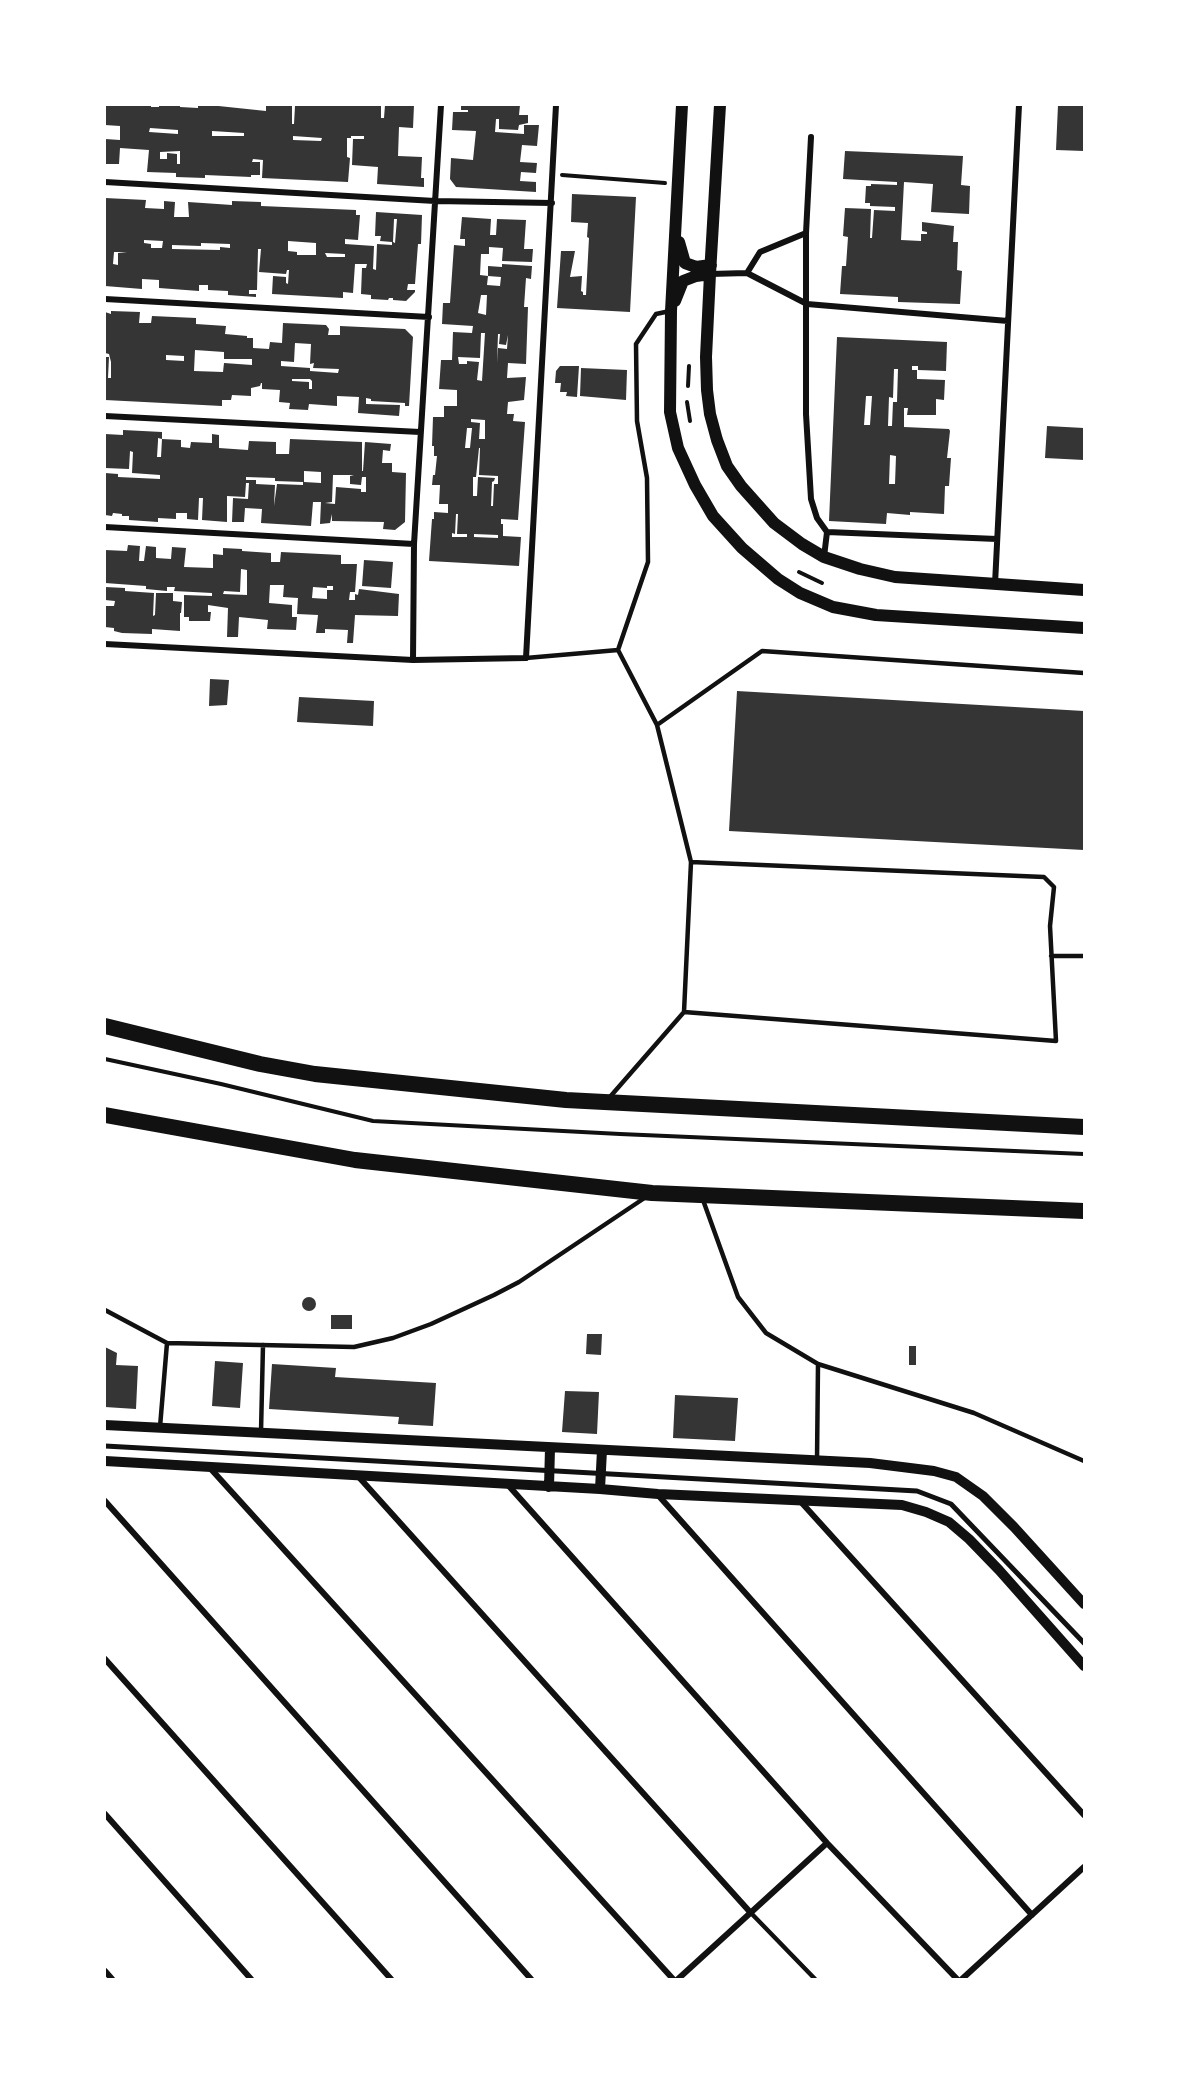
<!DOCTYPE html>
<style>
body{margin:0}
#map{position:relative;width:1189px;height:2084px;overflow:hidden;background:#fff;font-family:Arial,sans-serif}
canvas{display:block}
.frame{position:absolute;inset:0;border:106px solid #fff;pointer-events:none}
</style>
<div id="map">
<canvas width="1189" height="2084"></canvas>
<div class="frame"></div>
</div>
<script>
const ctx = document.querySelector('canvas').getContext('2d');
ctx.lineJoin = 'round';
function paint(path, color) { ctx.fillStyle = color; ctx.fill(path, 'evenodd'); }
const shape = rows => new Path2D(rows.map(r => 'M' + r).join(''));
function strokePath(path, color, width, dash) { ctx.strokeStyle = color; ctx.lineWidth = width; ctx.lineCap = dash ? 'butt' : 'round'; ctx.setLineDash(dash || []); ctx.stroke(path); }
paint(shape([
 [105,105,151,105,151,107,159,107,159,105,180,105,180,107,198,108,198,105,209,105,266,111,266,105,292,105,292,124,294,124,295,106,381,105,381,118,384,118,385,105,414,105,413,128,399,127,398,156,422,157,421,178,424,178,424,187,377,184,378,167,352,165,353,139,364,139,364,136,351,136,351,138,347,138,347,157,350,158,348,182,262,178,263,160,253,159,252,162,260,162,260,175,251,175,251,177,205,175,205,178,176,177,176,173,147,172,149,150,120,148,119,164,105,164,105,139,120,140,120,126,105,125],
 [150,128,178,130,178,134,149,132],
 [212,131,244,133,244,136,212,136],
 [293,136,322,138,321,141,293,140],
 [180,151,180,164,177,164,177,154,167,153,167,159,160,159,160,152],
 [461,105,520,105,519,115,528,115,528,123,519,125,518,130,499,129,499,119,496,119,495,132,524,134,524,125,539,125,537,146,522,145,520,162,537,163,536,173,521,172,520,181,536,182,536,192,456,187,450,179,451,158,473,160,476,131,452,130,453,112,468,112,468,110,461,110],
 [1058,105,1084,105,1084,151,1056,150],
 [845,151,963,156,961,185,970,186,969,214,931,212,933,184,904,182,901,240,921,241,921,234,927,234,927,232,922,231,922,222,954,226,953,242,958,242,957,270,962,271,960,304,898,302,898,297,840,294,842,266,846,266,848,237,843,236,845,208,871,209,870,238,872,238,874,210,895,211,895,207,870,206,870,203,865,203,866,186,871,186,871,184,897,185,897,182,843,179],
 [572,194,636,197,630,312,557,308,561,251,575,251,570,277,582,276,581,291,583,292,583,295,586,295,589,238,587,237,588,223,571,222],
 [105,198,146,200,145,208,164,209,164,201,175,202,174,217,189,217,188,202,232,205,232,201,261,202,261,206,356,210,356,215,360,215,358,240,345,239,345,244,374,246,373,269,376,270,377,244,392,245,392,242,380,241,381,236,375,236,376,212,422,215,421,244,418,244,415,284,408,284,407,290,415,290,415,292,406,301,393,300,393,298,389,298,388,300,371,299,371,295,361,294,362,268,366,268,367,264,355,264,353,293,343,292,343,298,272,294,273,276,286,277,286,283,288,284,289,270,287,270,286,274,259,272,261,249,258,249,257,290,249,290,249,294,256,294,256,297,228,295,228,291,208,290,208,285,199,285,199,291,159,288,159,280,142,279,142,289,105,286],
 [394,219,397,219,395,243,393,242],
 [144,240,163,241,162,248,151,248,151,244,144,243],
 [288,241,316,243,316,255,297,255,297,252,288,251],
 [201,243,230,244,230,248,220,247,220,250,172,249,172,245,201,246],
 [114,252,127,252,118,253,118,265,113,264],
 [325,253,345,254,345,257,327,257],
 [462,217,491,219,490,235,496,235,497,219,526,220,524,249,533,249,532,262,502,261,503,248,489,247,489,254,481,254,480,275,488,276,487,285,500,286,501,277,488,276,488,266,502,267,502,264,532,266,531,279,526,278,524,307,528,307,526,364,508,363,507,378,526,377,524,400,508,402,507,414,514,414,513,421,525,422,518,520,501,519,501,524,503,524,503,536,521,537,519,566,429,561,432,519,434,519,434,512,448,513,448,504,439,504,440,485,432,485,433,475,435,475,437,456,434,456,434,446,432,446,433,417,444,417,444,406,457,406,457,390,439,389,441,360,452,360,453,332,472,333,473,326,442,324,443,303,450,303,454,245,465,246,465,239,460,239],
 [481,295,487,295,486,315,478,313],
 [481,333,485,333,482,381,477,380,479,362,467,361,467,364,459,364,458,357,480,358],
 [498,334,500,334,499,344,506,345,508,335,507,349,498,348,497,363],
 [471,419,485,420,485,439,479,439,480,423,471,422],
 [467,428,472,428,470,448,465,448],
 [479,448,480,448,479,475,498,476,498,484,494,484,493,506,491,506,492,482,494,481,495,478,478,477,477,496,473,496,473,477,476,477],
 [456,514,458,514,457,534,467,534,467,537,452,537,452,533,455,534],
 [474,534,498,535,498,538,474,537],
 [111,311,140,312,139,323,151,323,152,316,196,318,196,324,226,326,225,334,247,336,247,338,253,338,253,348,269,349,270,342,282,343,283,323,326,325,329,329,328,335,340,335,340,326,405,329,413,337,409,406,405,406,405,403,371,401,371,399,366,398,366,404,400,405,399,416,358,413,359,397,337,396,337,406,309,404,308,410,289,409,290,403,279,402,280,390,262,389,262,383,261,383,260,386,251,388,251,396,232,395,231,400,222,400,222,406,105,400,105,357,109,357,108,378,111,378,111,362,109,354,105,353,105,312,111,314],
 [295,343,311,344,310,364,314,363,313,368,339,369,338,373,310,371,310,368,281,366,281,361,294,362],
 [195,350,224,352,224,359,252,359,252,365,224,363,223,372,194,371],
 [166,355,184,356,184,361,166,360],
 [292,379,310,379,312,381,312,389,309,389,309,382,292,381],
 [837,337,947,342,946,371,918,370,918,366,912,366,912,370,917,370,917,379,945,380,944,400,936,399,936,415,907,415,908,408,904,408,904,427,949,429,950,431,947,458,951,458,949,486,945,486,944,514,910,512,910,515,887,513,886,524,829,521],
 [894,369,898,369,897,402,893,402,892,426,888,426,889,397,893,398],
 [866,396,872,396,870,425,864,425],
 [890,455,896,456,895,484,889,484],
 [560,366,579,366,577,397,566,396,567,392,560,392,561,383,555,383,556,371],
 [581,368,627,370,626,400,580,396],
 [1047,426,1084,428,1084,460,1045,458],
 [123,430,162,432,162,439,158,438,158,441,157,457,161,457,162,439,181,440,181,447,190,448,191,442,212,443,212,434,219,435,219,448,248,450,249,441,276,442,276,454,289,454,290,439,362,442,362,471,363,471,365,442,391,444,390,451,383,450,382,463,392,463,392,472,406,473,405,522,395,530,383,529,384,522,332,521,332,514,330,523,320,524,321,502,313,502,311,526,261,523,262,509,245,508,244,522,232,522,233,498,248,499,249,483,246,483,245,497,227,496,227,522,202,520,203,498,199,498,198,520,187,519,187,513,176,513,176,519,158,518,158,522,129,520,129,516,122,516,122,514,113,513,112,516,105,515,105,473,118,474,118,477,160,479,160,475,132,473,133,452,130,451,129,469,105,468,105,434,123,435],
 [304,471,321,472,321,483,304,482],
 [333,475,354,475,350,476,350,484,361,485,362,477,366,477,366,492,361,492,361,489,336,487,335,504,325,503,332,502],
 [246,477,275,478,275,481,303,482,303,485,277,484,274,506,275,485,256,484,256,480,246,480],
 [128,545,140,546,139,561,144,561,146,546,156,547,156,558,171,559,172,547,186,548,184,567,213,568,213,554,223,555,223,548,242,549,242,551,271,553,271,562,280,562,281,552,341,555,341,564,357,564,355,592,350,592,349,600,355,600,355,594,358,595,359,589,399,594,398,616,355,615,353,643,347,643,348,630,325,629,325,633,316,633,318,615,297,614,298,598,283,597,284,585,270,585,269,603,292,605,292,617,297,617,296,630,267,629,268,620,239,617,238,637,227,637,228,608,208,605,208,612,211,612,210,621,189,621,189,617,184,617,184,595,212,596,212,593,174,591,175,587,167,587,167,591,146,589,146,586,105,583,105,550,127,551],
 [241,569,247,570,247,595,223,594,224,591,240,592],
 [327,586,333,586,333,590,327,590,327,599,312,598,313,587,327,588],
 [364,560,393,562,391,588,362,586],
 [105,587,125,588,125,591,154,593,153,616,155,615,156,593,173,593,173,601,182,602,181,613,180,613,180,631,152,629,152,634,122,633,114,631,114,628,105,627,105,606,114,606,115,601,105,600],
 [210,679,229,680,227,705,209,706],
 [737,691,1084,711,1084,850,729,831],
 [299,697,374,701,373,726,297,722],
 '302 1304a7 7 0 1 1 14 0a7 7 0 1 1-14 0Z',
 [331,1315,352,1315,352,1329,331,1329],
 [587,1334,602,1334,601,1355,586,1354],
 [909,1346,916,1346,916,1365,909,1365],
 [105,1347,117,1353,116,1365,138,1366,136,1409,105,1407],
 [215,1361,243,1363,240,1408,212,1406],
 [272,1364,336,1368,335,1377,436,1383,433,1426,398,1424,399,1417,269,1409],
 [565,1391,599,1392,597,1434,562,1432],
 [675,1395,738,1398,735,1441,673,1438]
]), '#353535');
strokePath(shape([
 [562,175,665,183],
 [688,386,689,366],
 [687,402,690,421],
 [799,572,822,583],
 [105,1059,221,1084,373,1121,620,1134,1084,1154]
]), '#111', 4);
strokePath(shape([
 [526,658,618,650],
 [657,725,762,651,1084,673],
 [1051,956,1084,956],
 [684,1012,1056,1041,1050,926,1054,887,1044,877,691,862],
 [609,1098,684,1012,691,862,657,725,618,650,648,562,647,478,637,421,636,344,656,314,670,311],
 [703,1200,738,1297,766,1333,818,1364,974,1413,1084,1461],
 [105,1310,167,1343,354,1347,393,1338,431,1324,494,1295,519,1282,646,1197],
 [160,1427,167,1343],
 [261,1432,263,1345],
 [817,1460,818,1364],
 [750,1912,815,1979]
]), '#111', 4.5);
strokePath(shape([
 [105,1446,917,1491,951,1504,1084,1643]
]), '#111', 5);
strokePath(shape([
 [811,137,806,233,806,414,811,499,817,518,827,532,824,557],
 [105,182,435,201,552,203],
 [747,273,760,252,806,233],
 [710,274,747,273,807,304,1008,321],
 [105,299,429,317],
 [105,416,420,432],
 [105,527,414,544],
 [827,532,997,539],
 [995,584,1019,105],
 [105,644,413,660,414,544,441,105],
 [413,660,526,658,556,105],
 [210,1468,673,1979],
 [357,1475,750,1912],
 [508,1485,827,1843,957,1979],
 [658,1495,1032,1915],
 [105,1501,531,1979],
 [801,1502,1084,1815],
 [105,1659,391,1979],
 [105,1814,251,1979],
 [105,1971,112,1979],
 [678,1979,827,1843],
 [962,1979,1084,1867]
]), '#111', 6);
strokePath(shape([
 [105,1425,870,1463,934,1471,956,1477,983,1496,1014,1527,1084,1604],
 [105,1461,600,1489,658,1494,902,1505,926,1512,949,1522,969,1539,999,1570,1084,1666],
 [549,1487,550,1448],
 [600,1489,602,1450]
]), '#111', 10);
strokePath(shape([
 [682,105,671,311,670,412,678,448,695,485,713,516,742,548,778,579,800,593,833,607,876,615,1084,628],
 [720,105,710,274,706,357,707,390,710,414,717,440,727,466,741,486,774,523,802,544,824,557,860,569,895,577,1084,590],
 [679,242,685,263,696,267,711,265],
 [675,301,683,281,696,276,710,274]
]), '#111', 12);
strokePath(shape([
 [105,1026,260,1064,315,1074,566,1100,1084,1127],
 [105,1115,355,1160,652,1193,1084,1211]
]), '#111', 16);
</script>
